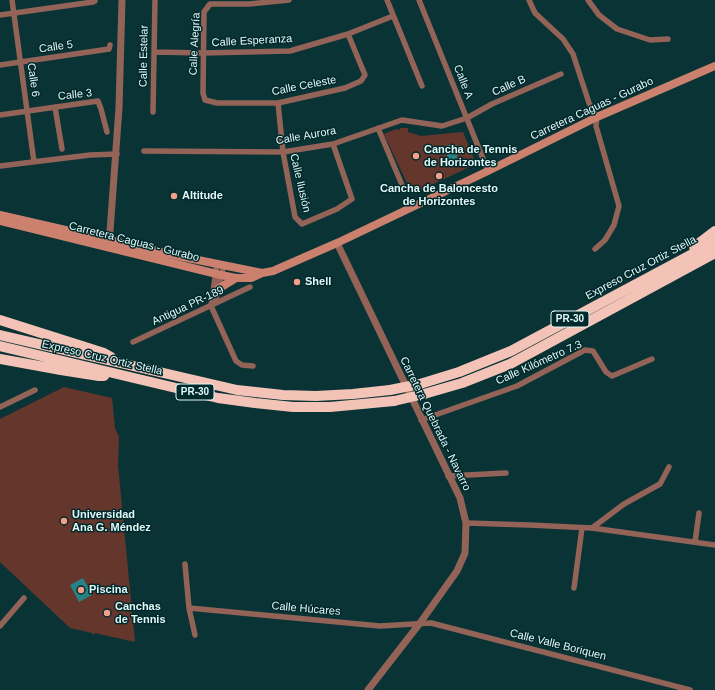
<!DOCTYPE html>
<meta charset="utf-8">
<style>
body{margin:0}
canvas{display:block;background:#0a3335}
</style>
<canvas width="715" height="690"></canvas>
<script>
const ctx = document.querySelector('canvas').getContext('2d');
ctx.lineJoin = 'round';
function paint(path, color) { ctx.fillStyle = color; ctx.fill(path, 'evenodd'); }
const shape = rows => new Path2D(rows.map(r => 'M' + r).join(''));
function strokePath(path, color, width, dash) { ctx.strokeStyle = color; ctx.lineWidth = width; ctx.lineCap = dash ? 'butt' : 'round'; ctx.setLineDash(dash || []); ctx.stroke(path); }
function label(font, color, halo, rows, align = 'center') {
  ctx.font = font + ' Helvetica,sans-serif'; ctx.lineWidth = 3; ctx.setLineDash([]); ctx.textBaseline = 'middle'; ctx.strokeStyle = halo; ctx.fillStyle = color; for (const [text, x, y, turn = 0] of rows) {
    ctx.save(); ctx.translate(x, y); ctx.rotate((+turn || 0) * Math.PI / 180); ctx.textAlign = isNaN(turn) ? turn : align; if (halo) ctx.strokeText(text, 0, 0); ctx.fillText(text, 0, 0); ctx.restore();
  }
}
paint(shape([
 [400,128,408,128,408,132,421,136,463,132,476,164,412,194,384,134,396,129,400,130],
 [64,387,112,398,115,428,119,437,118,465,135,642,95,633,93,635,92,633,70,628,0,562,0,419]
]), '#65362b');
paint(shape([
 [447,145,457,145,457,163,447,163],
 [83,578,92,595,79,602,70,585]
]), '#268385');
strokePath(shape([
 [12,0,34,162],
 [289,0,249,4,210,4,204,12,203,93,205,100,217,103,278,103,345,88,361,81,365,75,348,34],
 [387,0,422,86],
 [419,0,488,171],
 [529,0,535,13,563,39,573,54,589,103,597,117,596,126,619,206,614,225,605,240,595,249],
 [588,0,599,15,617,29,650,40,668,39],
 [0,15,93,2,95,1,95,0],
 [155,52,203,53,290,51,348,34,393,16],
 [0,65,109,49,110,45],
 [278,103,283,152,295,217,302,224,337,209,352,199,333,144],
 [55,107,62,149],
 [153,112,155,0],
 [0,115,98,101,101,109,107,132],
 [378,128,402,185],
 [144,151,283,152,333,144,402,120,442,126,467,118,492,104,561,74],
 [0,166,90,155,117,154],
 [217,264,211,306,216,298,224,265],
 [211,306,236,361,242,365,253,366],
 [133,342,250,287],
 [0,407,35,390],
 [421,420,517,386,585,350,593,351,606,372,612,376,652,359],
 [448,476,506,473],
 [466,523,529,525,592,528,715,545],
 [592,528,624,504,660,484,669,467],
 [695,542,699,513],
 [185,564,189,608,195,635],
 [574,588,582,528],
 [189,608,380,626,431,623,690,690],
 [0,626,24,598]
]), '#936358', 5.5);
strokePath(shape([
 [337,243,460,498,466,523,465,553,457,571,420,623,368,690],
 [109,245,119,108,122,0]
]), '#936358', 7);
strokePath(shape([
 [0,215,183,257,262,273],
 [0,221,221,275,236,278,251,278,262,273,273,271,337,243,488,171,597,117,715,66],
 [218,289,236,278]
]), '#cc816f', 8);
strokePath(shape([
 [694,247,715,231],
 [0,320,104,353,111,357],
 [0,335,237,390,283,395,316,396,353,394,390,390],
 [0,346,218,398,255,403,293,407,330,407,394,401],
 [0,359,61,370,99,376,104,376],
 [420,384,459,372,511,351,715,242],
 [424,394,462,383,510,364,715,253]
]), '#f3c3b7', 10);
strokePath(shape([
 [390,390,420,384],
 [394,401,424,394]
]), '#f3c3b7', 10);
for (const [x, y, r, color] of [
 [416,156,4,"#f49e89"],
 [439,176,4,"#f49e89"],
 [174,196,4,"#f49e89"],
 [297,282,4,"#f49e89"],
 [64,521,4,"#f49e89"],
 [81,590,4,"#f49e89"],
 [107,613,4,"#f49e89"]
]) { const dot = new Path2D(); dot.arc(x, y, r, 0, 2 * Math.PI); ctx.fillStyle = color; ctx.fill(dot); strokePath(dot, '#00292b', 1.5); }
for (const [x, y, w] of [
 [570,319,38],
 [195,392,38]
]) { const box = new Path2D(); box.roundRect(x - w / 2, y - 8, w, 16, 3); ctx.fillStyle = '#00292b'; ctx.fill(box); strokePath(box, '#e2f7f8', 1); }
label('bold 10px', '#e2f7f8', null, [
 ["PR-30",570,319],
 ["PR-30",195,392]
]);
label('11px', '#e2f7f8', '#00292b', [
 ["Calle Esperanza",252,41,-3],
 ["Calle Alegría",195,44,-87],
 ["Calle 5",56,47,-8],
 ["Calle Estelar",144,56,-89],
 ["Calle 6",33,80,82],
 ["Calle A",463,82,69],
 ["Calle Celeste",304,86,-11],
 ["Calle B",509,86,-24],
 ["Calle 3",75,95,-6],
 ["Carretera Caguas - Gurabo",592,109,-25],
 ["Calle Aurora",306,136,-10],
 ["Calle Ilusión",300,183,77],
 ["Carretera Caguas - Gurabo",134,242,14],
 ["Expreso Cruz Ortiz Stella",641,268,-28],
 ["Antigua PR-189",188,306,-25],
 ["Expreso Cruz Ortiz Stella",102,358,13],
 ["Calle Kilómetro 7.3",539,363,-24],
 ["Carretera Quebrada - Navarro",435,424,64],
 ["Calle Húcares",306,609,5],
 ["Calle Valle Boriquen",558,645,14]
]);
label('bold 11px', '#e2f7f8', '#00292b', [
 ["Cancha de Tennis",424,150],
 ["de Horizontes",424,163],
 ["Cancha de Baloncesto",439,189,"center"],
 ["de Horizontes",439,202,"center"],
 ["Altitude",182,196],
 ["Shell",305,282],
 ["Universidad",72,515],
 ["Ana G. Méndez",72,528],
 ["Piscina",89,590],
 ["Canchas",115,607],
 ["de Tennis",115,620]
], 'left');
</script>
